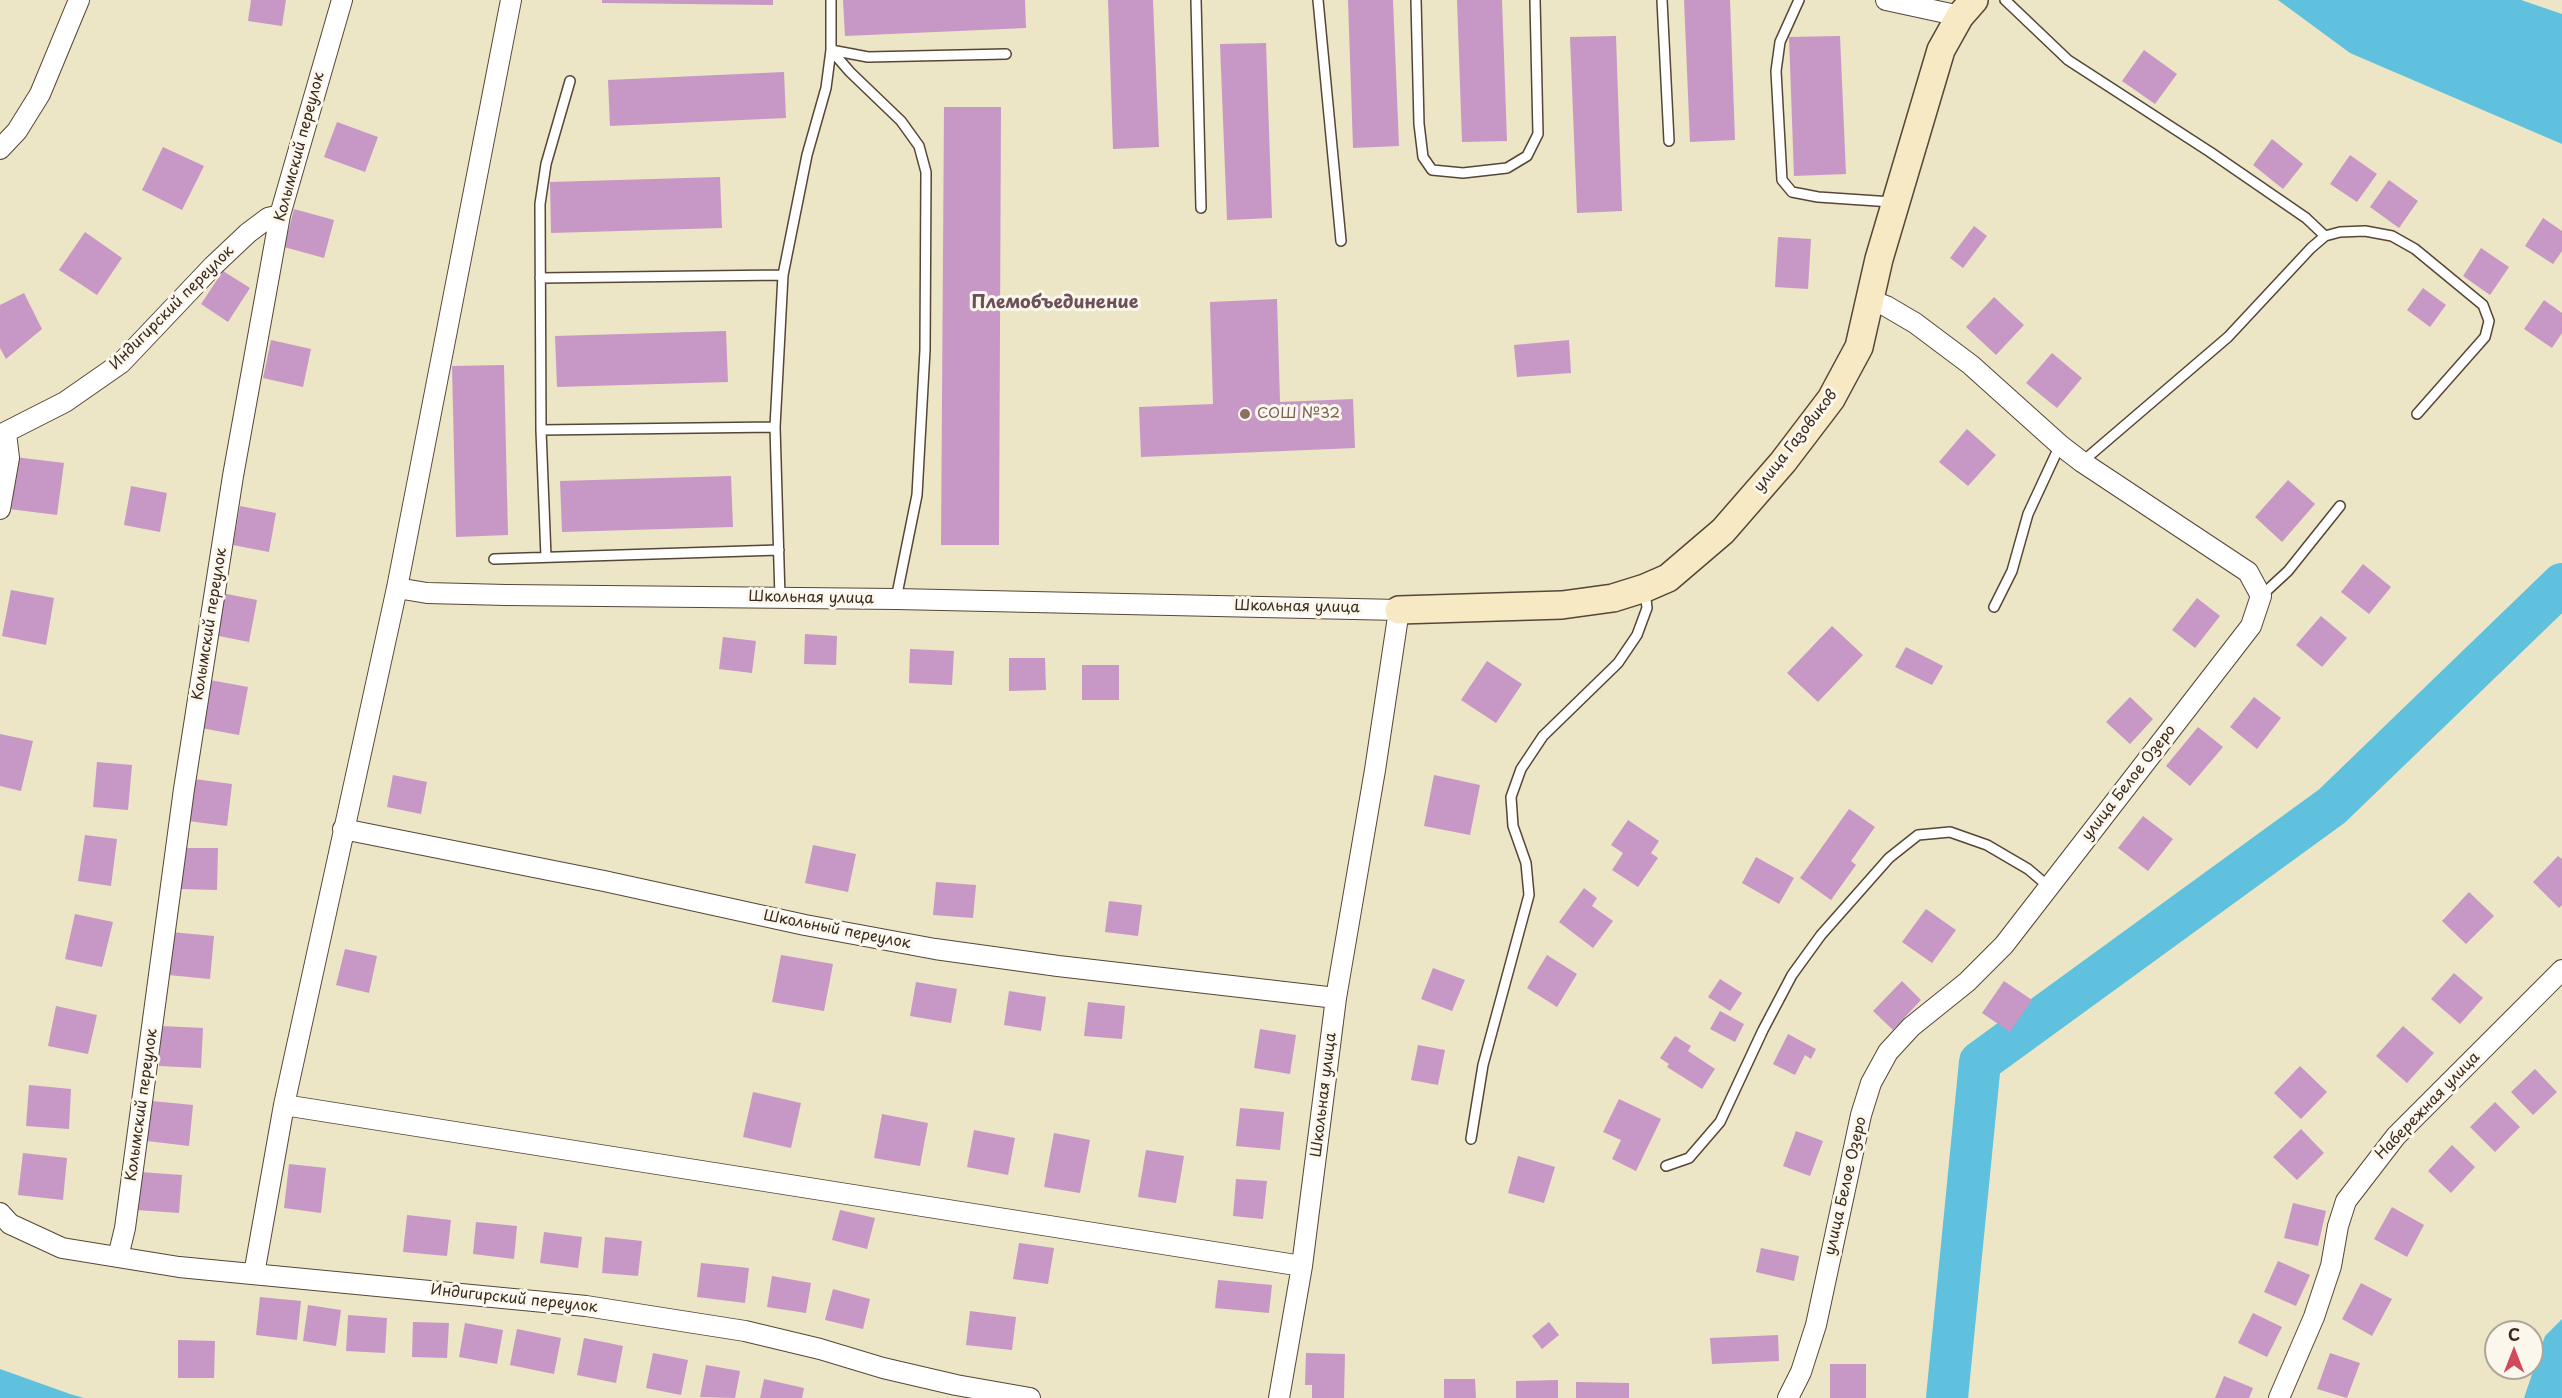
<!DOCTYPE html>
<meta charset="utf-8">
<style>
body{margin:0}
#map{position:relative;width:2562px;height:1398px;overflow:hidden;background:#ece5c6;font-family:"Playpen Sans",sans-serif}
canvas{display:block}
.north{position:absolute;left:2484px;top:1320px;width:60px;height:60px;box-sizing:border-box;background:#fbf7ec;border:2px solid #aea59a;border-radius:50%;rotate:0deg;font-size:16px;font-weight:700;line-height:24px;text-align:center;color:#3b2a1e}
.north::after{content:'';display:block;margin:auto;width:21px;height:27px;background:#d1495b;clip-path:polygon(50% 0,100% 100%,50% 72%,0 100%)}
</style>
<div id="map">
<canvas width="2562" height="1398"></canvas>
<div class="north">С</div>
</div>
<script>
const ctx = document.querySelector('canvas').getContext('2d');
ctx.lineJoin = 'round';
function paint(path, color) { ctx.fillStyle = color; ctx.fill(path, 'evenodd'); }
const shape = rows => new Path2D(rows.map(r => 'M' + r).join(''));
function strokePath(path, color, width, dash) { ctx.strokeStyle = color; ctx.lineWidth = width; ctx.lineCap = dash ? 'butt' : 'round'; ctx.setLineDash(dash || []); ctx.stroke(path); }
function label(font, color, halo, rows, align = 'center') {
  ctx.font = font + ' "Playpen Sans",sans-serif'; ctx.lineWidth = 6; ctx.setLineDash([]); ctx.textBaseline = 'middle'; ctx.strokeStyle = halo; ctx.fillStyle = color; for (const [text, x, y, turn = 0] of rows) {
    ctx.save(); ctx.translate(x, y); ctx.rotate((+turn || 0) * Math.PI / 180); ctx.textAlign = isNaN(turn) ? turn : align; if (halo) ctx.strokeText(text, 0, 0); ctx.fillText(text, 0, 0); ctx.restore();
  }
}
paint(shape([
 [2278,0,2521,0,2562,14,2562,144,2350,53],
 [2562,1319,2562,1398,2524,1398,2545,1336],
 [0,1369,70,1394,84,1398,0,1398]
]), '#5fc1dd');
strokePath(shape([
 [1947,1398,1980,1062,2332,806,2562,584]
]), '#5fc1dd', 42);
paint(shape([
 [251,0,286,0,282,26,248,21],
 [602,0,773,0,773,5,602,3],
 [843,0,1025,0,1026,28,845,36],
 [1108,0,1153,0,1159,147,1113,149],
 [1348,0,1393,0,1399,146,1353,148],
 [1457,0,1502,0,1507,141,1462,142],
 [1684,0,1730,0,1735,140,1690,142],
 [1616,36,1622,211,1577,213,1570,37],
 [1840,36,1846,174,1794,176,1789,37],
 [1266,43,1272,218,1227,220,1220,44],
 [2144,50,2177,74,2155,104,2122,81],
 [784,72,786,118,610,126,608,80],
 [944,107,1001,107,999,545,941,545],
 [337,122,378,137,365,172,324,157],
 [2272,139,2303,164,2283,189,2253,165],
 [163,147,204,166,182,210,142,190],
 [2350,155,2377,174,2357,202,2330,184],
 [720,177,722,228,551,233,550,182],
 [2389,180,2418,201,2399,228,2370,207],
 [294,209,334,220,324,258,284,247],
 [2543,218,2562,231,2562,251,2553,264,2525,246],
 [1974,226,1987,236,1963,268,1950,258],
 [85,232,122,258,97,295,59,270],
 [1778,237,1811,239,1808,289,1775,287],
 [2481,248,2509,267,2490,295,2463,276],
 [223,271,250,288,228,322,201,304],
 [2423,288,2446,305,2430,327,2407,310],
 [24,293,42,329,6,359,0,348,0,305],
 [1994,297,2024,325,1996,355,1966,327],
 [1277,299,1280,402,1353,399,1355,448,1141,457,1139,407,1213,404,1210,302],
 [2544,300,2562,313,2562,333,2552,348,2524,329],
 [726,331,728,382,557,387,555,336],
 [271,340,311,349,303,387,263,378],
 [1569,340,1571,373,1517,377,1514,345],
 [2052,353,2082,378,2057,408,2026,383],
 [504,365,508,535,456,537,452,366],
 [1967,429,1996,455,1968,486,1939,462],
 [15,457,64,463,57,515,9,509],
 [731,476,733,527,562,532,560,481],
 [2288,480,2315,504,2282,542,2255,517],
 [131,486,167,493,160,532,124,525],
 [240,506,276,513,269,552,233,545],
 [2363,564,2391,587,2369,614,2341,592],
 [11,590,54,598,46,645,2,636],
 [222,593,257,600,249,642,214,635],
 [2197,598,2220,616,2195,648,2172,630],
 [2321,616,2347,638,2322,667,2296,645],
 [1832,626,1863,655,1818,702,1787,673],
 [805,634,837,636,836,665,804,664],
 [723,637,756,641,752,673,719,669],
 [1906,647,1943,666,1932,685,1895,667],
 [910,649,954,651,952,685,909,683],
 [1009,658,1045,658,1046,690,1009,691],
 [1487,661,1522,684,1496,723,1461,700],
 [1082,665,1119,665,1119,700,1082,700],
 [210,680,248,687,239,735,201,728],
 [2130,697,2153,719,2130,744,2106,722],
 [2254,697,2281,718,2257,749,2230,727],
 [2198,727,2223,747,2190,786,2166,766],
 [0,734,33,741,21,791,0,786],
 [97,762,132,765,128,810,93,807],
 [393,775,427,782,421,814,387,807],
 [1434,775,1480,785,1470,835,1424,826],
 [194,779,232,784,227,826,188,821],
 [1849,809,1875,827,1851,861,1856,865,1831,900,1800,878],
 [2143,816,2173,839,2148,871,2118,848],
 [1628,820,1659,841,1651,853,1658,858,1638,887,1612,870,1623,853,1611,845],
 [85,835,117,839,111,886,78,881],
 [813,845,856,854,848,892,805,883],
 [182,848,218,848,217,890,181,889],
 [2558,856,2562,859,2562,905,2559,908,2533,882],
 [1756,857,1794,878,1779,904,1742,883],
 [936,882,976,885,973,918,933,915],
 [1584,888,1597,898,1592,906,1613,921,1593,948,1559,922],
 [2469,892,2494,916,2466,944,2442,921],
 [1109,901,1142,905,1138,936,1105,932],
 [1926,909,1956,930,1932,963,1902,942],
 [75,914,113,922,102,967,65,959],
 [171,932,214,936,210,979,168,975],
 [345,949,377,956,369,993,336,985],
 [781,955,833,964,824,1011,772,1002],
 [1547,955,1577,974,1557,1007,1527,988],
 [1433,968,1465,980,1452,1011,1421,999],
 [2454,973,2483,998,2460,1024,2431,999],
 [1720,979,1742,993,1730,1011,1708,997],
 [1902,981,1921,1000,1893,1030,1873,1011],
 [2004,981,2032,1000,2010,1032,1982,1013],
 [916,982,957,989,951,1023,910,1016],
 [1009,991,1046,997,1041,1031,1004,1025],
 [1088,1002,1125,1006,1122,1039,1084,1036],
 [56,1006,97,1015,88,1054,48,1046],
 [1720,1011,1744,1024,1735,1042,1710,1029],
 [161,1026,203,1028,201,1068,159,1066],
 [2403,1026,2434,1053,2407,1083,2376,1056],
 [1260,1029,1296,1035,1290,1074,1254,1068],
 [1788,1034,1816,1049,1811,1059,1805,1055,1795,1075,1773,1064],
 [1675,1036,1691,1046,1688,1051,1715,1069,1702,1089,1667,1067,1669,1064,1660,1058],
 [1418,1045,1445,1050,1438,1085,1411,1080],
 [2300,1066,2327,1092,2301,1119,2274,1093],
 [2535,1069,2557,1092,2533,1115,2511,1092],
 [29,1085,71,1089,69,1129,26,1126],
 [753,1092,801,1103,791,1148,743,1137],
 [1619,1099,1661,1119,1636,1171,1612,1159,1621,1140,1603,1132],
 [152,1101,193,1105,189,1146,147,1141],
 [2495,1102,2520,1127,2495,1152,2470,1127],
 [1240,1108,1284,1112,1280,1150,1236,1146],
 [882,1114,928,1123,920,1166,874,1158],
 [2301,1129,2324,1153,2297,1180,2273,1157],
 [974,1130,1015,1138,1008,1175,967,1167],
 [1796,1131,1823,1141,1810,1176,1783,1166],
 [1054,1133,1090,1140,1080,1193,1044,1187],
 [2452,1145,2475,1167,2451,1193,2428,1171],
 [1146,1150,1184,1156,1176,1203,1138,1197],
 [23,1153,67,1158,63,1200,18,1195],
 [1518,1156,1555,1167,1544,1203,1508,1193],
 [289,1164,326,1168,321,1213,284,1208],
 [140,1172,182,1175,179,1213,137,1210],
 [1236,1179,1267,1181,1263,1219,1233,1216],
 [2293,1203,2326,1211,2318,1246,2284,1238],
 [2392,1207,2424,1225,2407,1257,2374,1239],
 [840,1210,875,1218,867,1249,832,1240],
 [407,1215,451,1220,447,1256,403,1252],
 [476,1222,517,1226,514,1259,473,1254],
 [544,1232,582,1237,578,1268,540,1263],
 [605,1237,642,1241,638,1276,602,1273],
 [1019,1243,1054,1248,1048,1284,1013,1279],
 [1761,1248,1799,1256,1794,1281,1756,1272],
 [2278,1261,2310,1275,2296,1306,2264,1292],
 [701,1263,749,1268,745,1303,697,1297],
 [772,1276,811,1283,806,1313,767,1307],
 [1218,1280,1272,1285,1269,1313,1215,1308],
 [2361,1283,2392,1299,2372,1336,2342,1319],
 [833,1289,870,1299,863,1329,825,1320],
 [260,1297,301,1301,297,1340,256,1335],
 [308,1305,341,1310,336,1346,303,1341],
 [970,1311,1016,1317,1012,1350,966,1345],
 [2253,1313,2282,1327,2267,1357,2238,1343],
 [348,1315,387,1318,385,1353,346,1351],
 [413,1322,449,1323,447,1358,412,1357],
 [1549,1322,1559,1335,1542,1349,1532,1336],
 [465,1323,503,1330,497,1364,459,1357],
 [517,1329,561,1338,554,1374,510,1365],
 [1778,1335,1779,1361,1712,1364,1710,1338],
 [584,1338,623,1346,616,1383,577,1375],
 [178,1340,215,1341,214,1378,178,1378],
 [653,1353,688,1360,681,1395,646,1388],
 [1306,1353,1345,1354,1344,1398,1312,1398,1312,1385,1305,1385],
 [2330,1353,2360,1363,2347,1398,2317,1389],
 [1830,1364,1866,1364,1866,1398,1830,1398],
 [706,1365,740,1371,735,1398,700,1397],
 [2224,1376,2253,1388,2249,1398,2215,1398],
 [764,1379,804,1388,802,1398,760,1398],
 [1444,1379,1475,1379,1476,1398,1444,1398],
 [1558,1380,1558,1398,1516,1398,1516,1381],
 [1576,1382,1629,1383,1629,1398,1576,1398]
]), '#c798c6');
const lane = shape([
 [1196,0,1201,208],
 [1318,0,1341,241],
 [1416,0,1419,124,1423,157,1432,170,1463,173,1507,168,1527,156,1538,134,1535,0],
 [1662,0,1669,141],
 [1799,0,1780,42,1776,71,1782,180,1792,192,1818,197,1892,202],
 [2005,0,2068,60,2210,152,2306,218,2325,236],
 [540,278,783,275],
 [541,430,775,427],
 [2082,462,2228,337,2311,248,2325,236,2340,232,2365,231,2392,236,2415,249,2483,305,2489,321,2485,337,2417,414],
 [546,557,541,430,540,204,546,164,570,81],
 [494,559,779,550],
 [2261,596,2288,571,2340,506],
 [780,598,775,427,783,275,807,155,826,88,831,50,831,0],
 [896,599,917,495,925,350,926,172,919,146,901,121,850,72,831,50,868,57,1006,54],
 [1994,607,2012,571,2028,514,2060,445],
 [1471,1139,1483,1065,1529,895,1526,863,1513,826,1511,797,1521,769,1543,736,1618,663,1637,635,1647,608,1645,591],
 [1666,1166,1689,1158,1720,1122,1763,1030,1792,975,1821,935,1889,858,1918,835,1950,832,1987,845,2028,869,2048,886]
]);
const street = shape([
 [1886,0,1960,16],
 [0,149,17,131,40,94,79,0],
 [0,435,65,402,121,363,213,266,248,233,268,218,280,215],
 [0,509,9,458,6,433],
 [397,588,427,593,506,595,896,599,1399,610,1375,770,1336,998,1302,1266,1279,1398],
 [343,829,604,881,805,925,935,949,1058,966,1336,998],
 [284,1105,1302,1266],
 [0,1213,10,1224,62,1248,179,1267,586,1306,745,1331,820,1349,883,1368,956,1385,1030,1398],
 [118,1257,125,1228,184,789,233,476,280,215,342,0],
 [254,1274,284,1105,397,588,511,0],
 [1788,1398,1801,1372,1816,1325,1861,1115,1871,1083,1888,1052,1911,1027,1967,982,2004,945,2251,626,2261,596,2248,572,2082,462,2060,445,1971,365,1915,323,1886,306,1870,300],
 [2279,1398,2314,1317,2331,1266,2338,1226,2346,1201,2396,1136,2562,970]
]);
const secondary = shape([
 [1399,610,1562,605,1613,598,1645,588,1668,578,1723,531,1783,462,1831,399,1859,347,1879,259,1941,50,1960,16,1974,0]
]);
strokePath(lane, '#564637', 12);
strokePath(street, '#564637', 22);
strokePath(secondary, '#564637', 30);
strokePath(lane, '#fff', 9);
strokePath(street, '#fff', 20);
strokePath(secondary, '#f6e9c3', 27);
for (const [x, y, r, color] of [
 [1245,414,6,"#8d6e63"]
]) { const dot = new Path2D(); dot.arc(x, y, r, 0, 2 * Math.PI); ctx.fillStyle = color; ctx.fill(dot); strokePath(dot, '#fbf7ec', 2); }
label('15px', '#3b2a1e', '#fbf7ec', [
 ["Колымский переулок",300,147,-75],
 ["Индигирский переулок",172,308,-45],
 ["улица Газовиков",1796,441,-52],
 ["Школьная улица",811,598,1],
 ["Школьная улица",1297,607,1],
 ["Колымский переулок",210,624,-81],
 ["улица Белое Озеро",2129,783,-52],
 ["Школьный переулок",837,930,11],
 ["Школьная улица",1324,1095,-83],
 ["Колымский переулок",142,1105,-82],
 ["Набережная улица",2428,1106,-46],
 ["улица Белое Озеро",1846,1186,-77],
 ["Индигирский переулок",514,1299,6]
]);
label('15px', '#785e54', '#fbf7ec', [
 ["СОШ №32",1257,414]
], 'left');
label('bold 18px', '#6c5059', '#fbf7ec', [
 ["Племобъединение",1055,303]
]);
</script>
